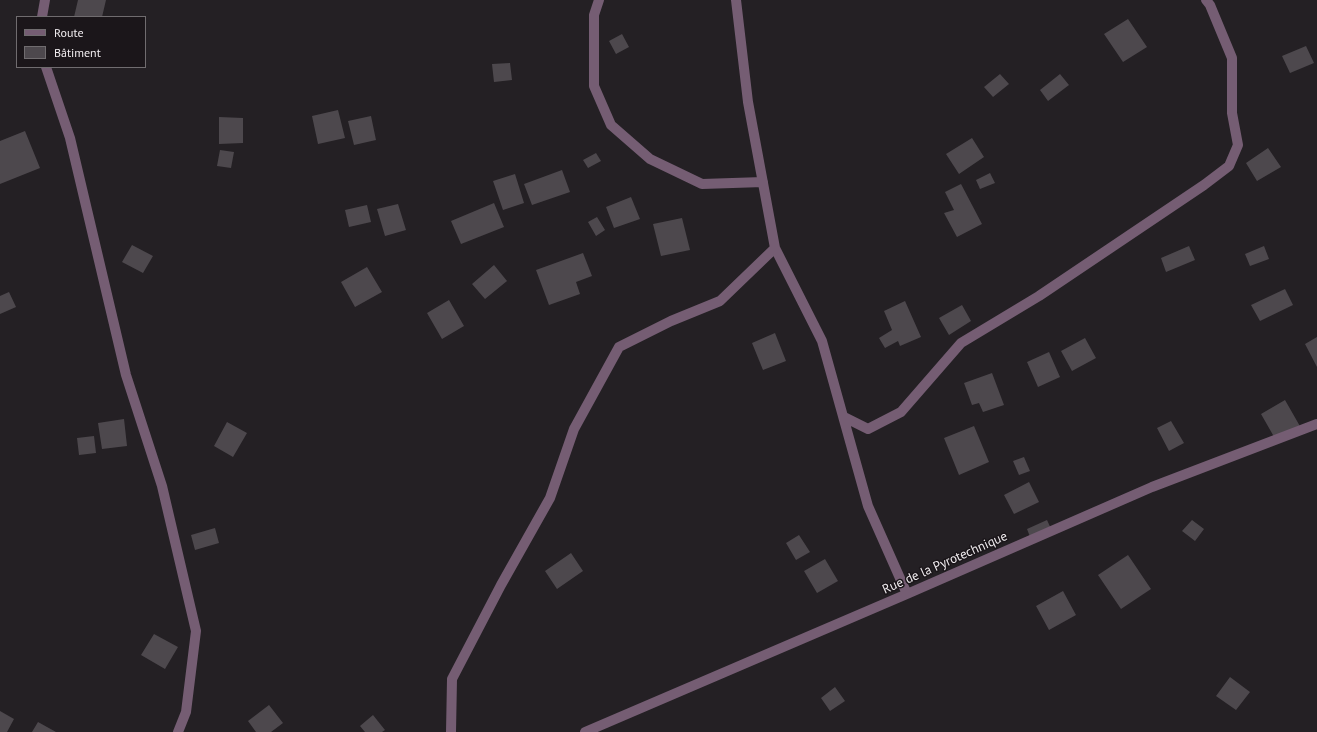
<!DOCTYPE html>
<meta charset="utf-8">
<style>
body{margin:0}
#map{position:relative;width:1317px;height:732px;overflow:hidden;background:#242024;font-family:"PT Sans",sans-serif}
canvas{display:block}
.legend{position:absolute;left:16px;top:16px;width:130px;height:52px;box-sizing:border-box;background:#1b161a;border:1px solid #706c6f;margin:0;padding:5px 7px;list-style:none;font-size:12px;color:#f0ecef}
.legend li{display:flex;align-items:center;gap:8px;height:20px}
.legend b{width:20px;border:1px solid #706c6f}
</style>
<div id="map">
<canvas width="1317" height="732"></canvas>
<ul class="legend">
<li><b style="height:5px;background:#755d73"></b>Route</li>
<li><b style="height:11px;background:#4d484d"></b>Bâtiment</li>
</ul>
</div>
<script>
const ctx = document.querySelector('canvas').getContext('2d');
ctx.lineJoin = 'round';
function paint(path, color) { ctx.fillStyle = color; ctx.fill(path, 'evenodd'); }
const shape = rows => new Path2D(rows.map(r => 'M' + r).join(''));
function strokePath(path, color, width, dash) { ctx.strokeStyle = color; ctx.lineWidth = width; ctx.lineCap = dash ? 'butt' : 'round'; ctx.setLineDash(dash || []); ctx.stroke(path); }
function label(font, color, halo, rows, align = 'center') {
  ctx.font = font + ' "PT Sans",sans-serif'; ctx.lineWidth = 3; ctx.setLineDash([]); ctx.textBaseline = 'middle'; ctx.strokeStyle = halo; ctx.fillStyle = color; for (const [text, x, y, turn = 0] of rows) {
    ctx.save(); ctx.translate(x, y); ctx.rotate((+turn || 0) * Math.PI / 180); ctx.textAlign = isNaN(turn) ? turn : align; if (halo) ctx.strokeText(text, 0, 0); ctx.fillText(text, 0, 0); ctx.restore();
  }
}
paint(shape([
 [78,0,106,0,102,17,74,17],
 [1128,19,1147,47,1123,62,1104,34],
 [622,34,629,47,616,54,609,41],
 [1306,46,1314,63,1290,73,1282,56],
 [510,63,512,80,494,82,492,64],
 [1000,74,1009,84,993,97,984,87],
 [1060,74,1069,85,1048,101,1040,90],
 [338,110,345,138,318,144,312,116],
 [371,116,376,140,354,145,348,121],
 [219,117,243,118,243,143,219,144],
 [25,131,40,168,0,184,0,141],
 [972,138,984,157,959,174,946,154],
 [1268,148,1281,167,1257,181,1246,163],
 [220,150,234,152,231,168,217,166],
 [596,153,601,161,588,168,583,160],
 [562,170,570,192,532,205,524,184],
 [990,173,995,183,980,189,976,180],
 [515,174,524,203,503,210,493,181],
 [961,184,982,224,957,237,944,213,954,210,945,192],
 [631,197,640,219,614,228,606,207],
 [494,203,504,227,461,244,451,221],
 [398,204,406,230,385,236,377,209],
 [367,205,371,222,349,227,345,210],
 [597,217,605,230,596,236,588,222],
 [682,218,690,250,661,256,653,224],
 [132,245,153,256,143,273,122,262],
 [1189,246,1195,260,1166,272,1161,258],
 [1264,246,1269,259,1250,266,1245,254],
 [583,253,592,276,576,282,580,294,549,305,536,270],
 [494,265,507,281,485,299,472,284],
 [367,267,382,292,355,307,341,282],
 [1285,289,1293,305,1260,321,1251,305],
 [9,292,16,307,0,314,0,296],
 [449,300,464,326,442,339,427,313],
 [905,301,921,337,900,346,898,341,885,348,879,338,892,330,884,311],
 [962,305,971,321,949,335,939,318],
 [775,333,786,361,763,370,752,343],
 [1317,337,1317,367,1305,344],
 [1085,338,1096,358,1072,371,1061,351],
 [1049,352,1060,377,1038,387,1027,362],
 [992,373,1004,405,983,412,979,403,972,405,964,383],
 [1285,400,1301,428,1277,442,1261,414],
 [124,419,127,446,102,449,98,423],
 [1171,421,1184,443,1169,451,1157,428],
 [227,422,247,433,233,457,214,446],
 [974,426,989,462,959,475,944,438],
 [94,436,96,453,79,455,77,438],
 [1024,457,1030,471,1019,475,1013,461],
 [1029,482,1039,502,1014,514,1004,495],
 [1047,520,1053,533,1032,542,1027,529],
 [1192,520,1204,529,1195,541,1182,531],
 [215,528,219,543,195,550,191,535],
 [799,535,810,552,796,560,786,543],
 [571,553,583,571,557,589,545,571],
 [1128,555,1151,589,1121,609,1098,575],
 [825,559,838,581,817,593,804,571],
 [1063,591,1076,615,1049,630,1036,606],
 [154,634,178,647,165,669,141,655],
 [1230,677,1250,692,1236,710,1216,696],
 [835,687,845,701,830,711,821,698],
 [269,705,283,723,271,732,256,732,248,721],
 [0,711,14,719,7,732,0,732],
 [373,715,385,730,382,732,365,732,360,726],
 [38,722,56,732,32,732]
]), '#4d484d');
strokePath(shape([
 [599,0,594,15,594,86,611,125,650,159,702,184,763,182],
 [42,17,45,0],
 [46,67,70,138,126,375,162,486,196,631,186,712,178,732],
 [775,248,822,341,868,506,907,594],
 [844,417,868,429,901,412,961,343,1039,296,1204,185,1229,166,1238,145,1232,113,1232,58,1210,5,1206,0],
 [451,732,452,679,501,585,550,498,574,429,619,347,671,321,720,301,775,248,748,102,736,0],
 [585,732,907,594,1152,487,1317,424]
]), '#755d73', 10);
label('13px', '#f0ecef', '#1b161a', [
 ["Rue de la Pyrotechnique",945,563,-24]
]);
</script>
